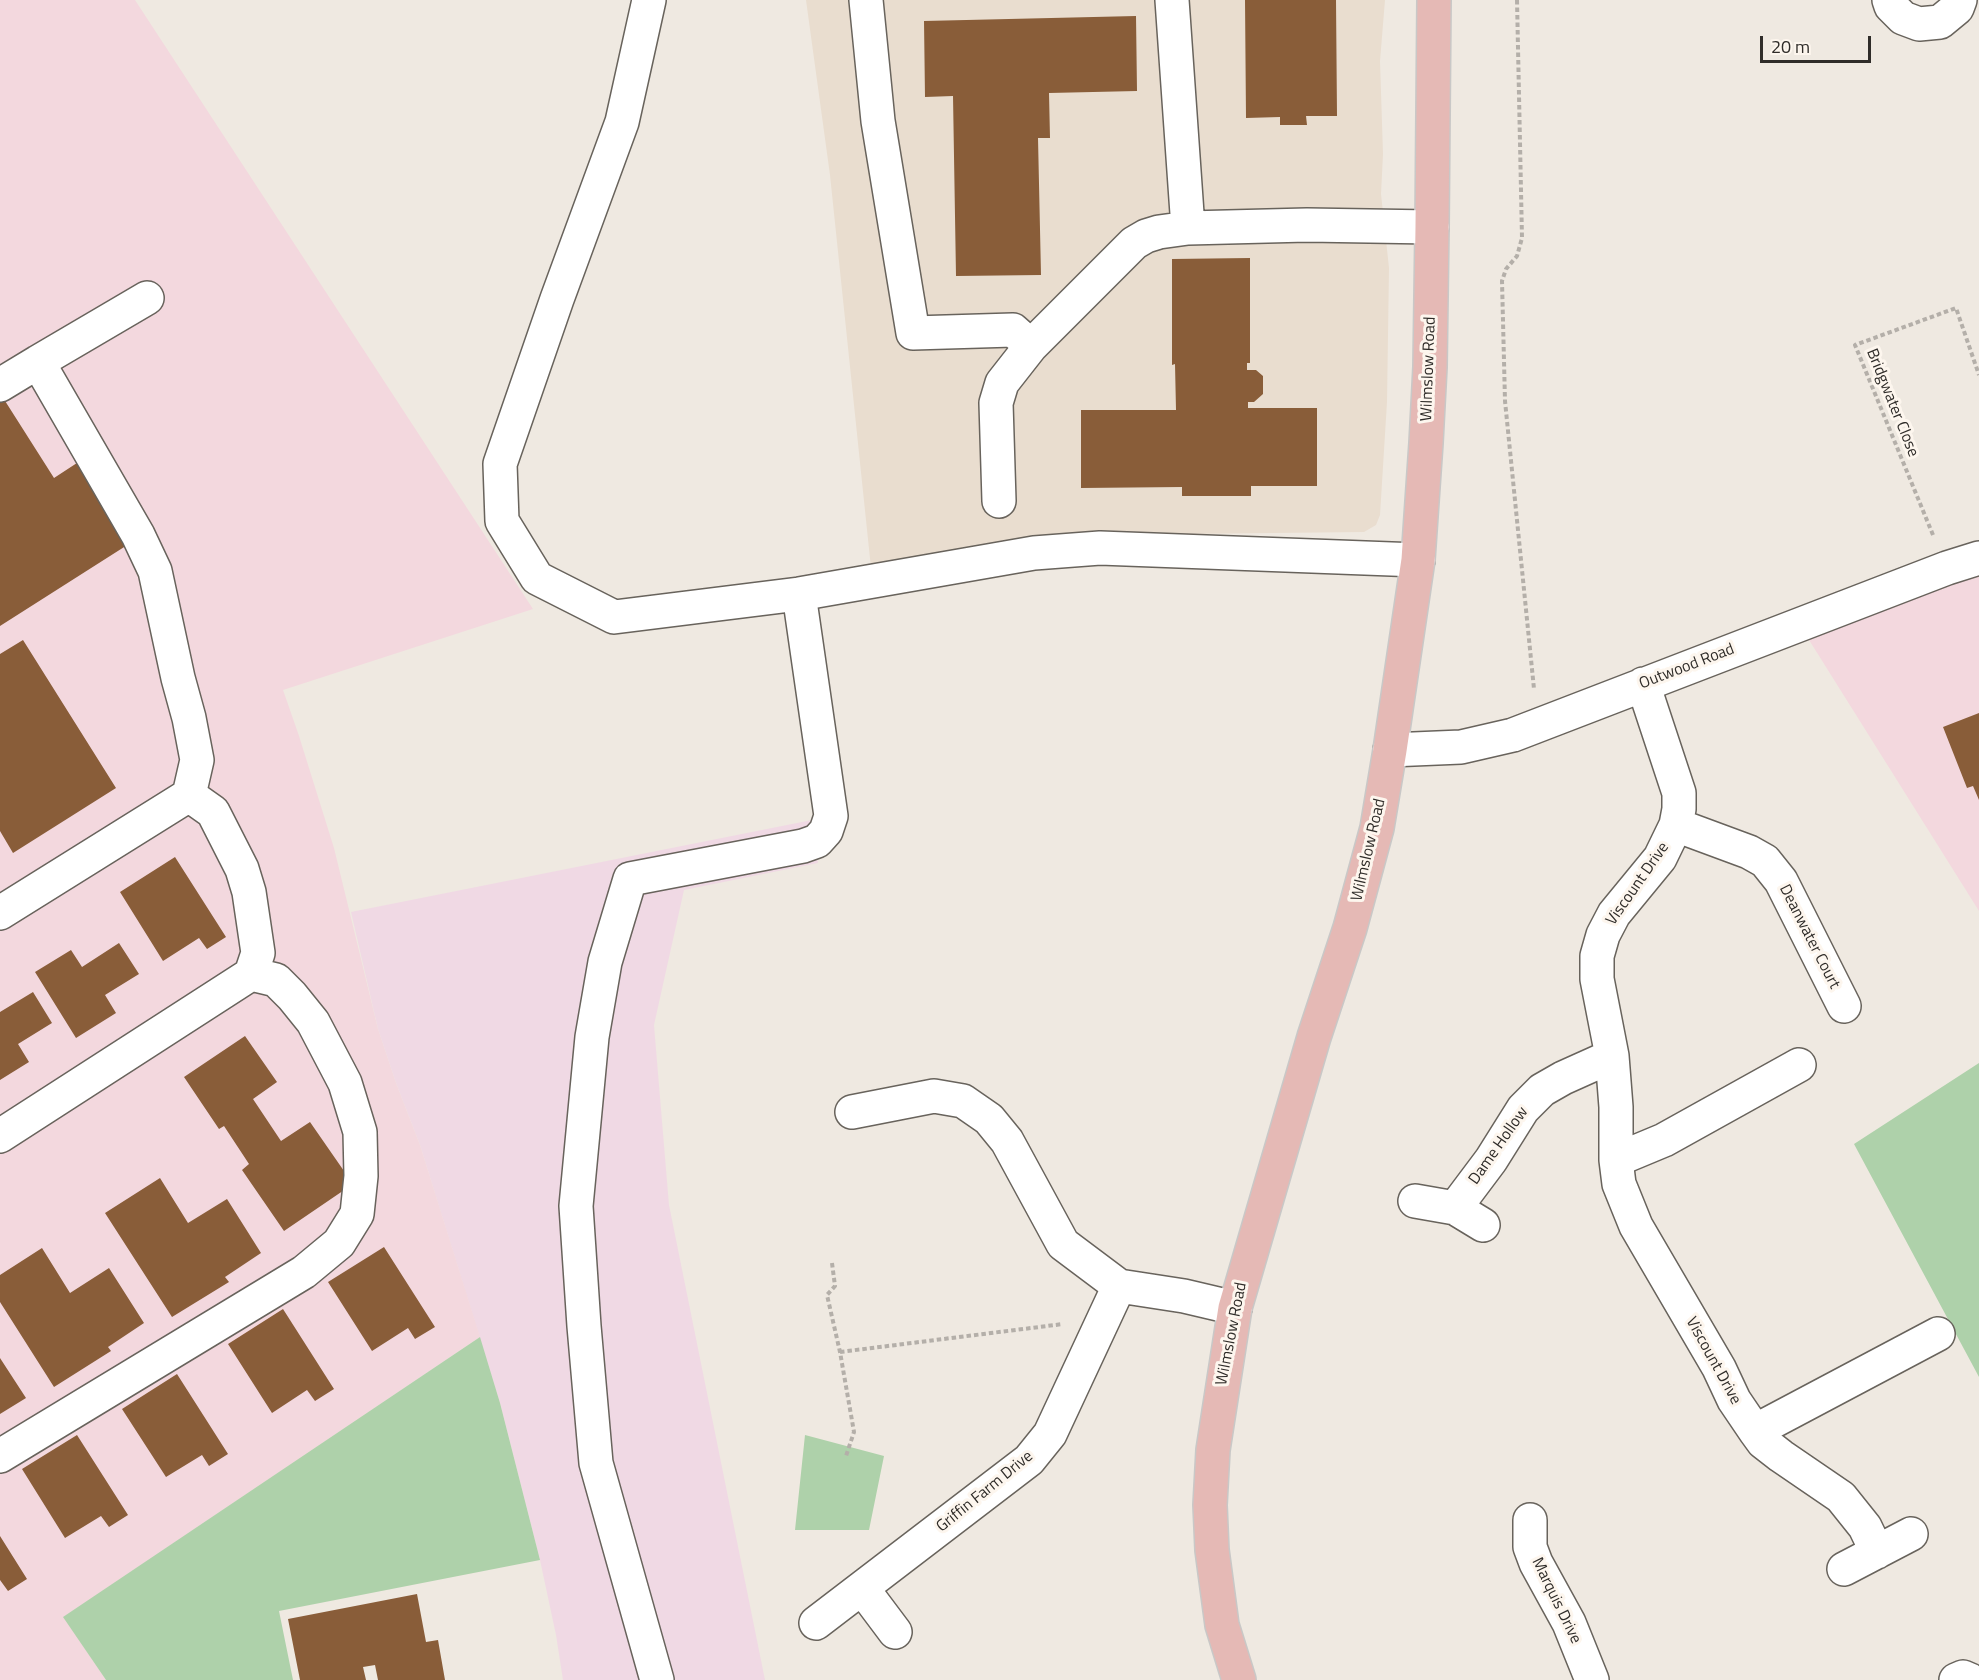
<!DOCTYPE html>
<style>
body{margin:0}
#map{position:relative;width:1979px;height:1680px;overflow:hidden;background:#efe9e1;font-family:"Titillium Web",sans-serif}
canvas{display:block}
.scale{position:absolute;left:1760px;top:36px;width:111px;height:27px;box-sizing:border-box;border:3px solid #2f2c29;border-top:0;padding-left:8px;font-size:18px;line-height:21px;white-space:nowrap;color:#2f2c29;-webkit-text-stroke:4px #fdf6ee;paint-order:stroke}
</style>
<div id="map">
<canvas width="1979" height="1680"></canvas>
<div class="scale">20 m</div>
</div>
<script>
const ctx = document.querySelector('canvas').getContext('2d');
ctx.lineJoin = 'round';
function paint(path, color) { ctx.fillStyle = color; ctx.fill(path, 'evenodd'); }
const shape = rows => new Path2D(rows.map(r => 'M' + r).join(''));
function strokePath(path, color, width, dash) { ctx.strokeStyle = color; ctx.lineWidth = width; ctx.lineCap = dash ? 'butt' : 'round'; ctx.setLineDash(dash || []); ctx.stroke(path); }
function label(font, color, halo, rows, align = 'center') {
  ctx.font = font + ' "Titillium Web",sans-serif'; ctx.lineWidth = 6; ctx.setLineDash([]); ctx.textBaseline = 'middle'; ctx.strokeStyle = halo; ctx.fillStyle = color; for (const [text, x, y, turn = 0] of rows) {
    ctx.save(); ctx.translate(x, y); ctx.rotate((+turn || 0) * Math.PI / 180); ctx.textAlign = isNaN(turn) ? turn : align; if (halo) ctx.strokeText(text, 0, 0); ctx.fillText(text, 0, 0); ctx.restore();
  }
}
paint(shape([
 [806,0,1385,0,1380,61,1383,154,1381,194,1389,268,1387,402,1380,515,1376,525,1364,532,1088,535,871,568,830,175]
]), '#e9ddcf');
paint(shape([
 [812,820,818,863,684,890,654,1025,669,1205,765,1680,563,1680,556,1635,540,1560,500,1403,420,1145,396,1083,378,1029,351,912]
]), '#f0d9e4');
paint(shape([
 [0,0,135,0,533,609,283,690,299,736,334,848,378,1029,396,1083,420,1145,480,1337,64,1617,106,1680,0,1680],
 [1979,560,1979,911,1799,624]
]), '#f3d8de');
paint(shape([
 [1979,1063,1979,1377,1854,1144],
 [480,1337,500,1403,540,1560,279,1611,293,1680,106,1680,63,1617],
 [805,1435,884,1456,869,1530,795,1530]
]), '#aed1aa');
paint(shape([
 [1245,0,1336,0,1337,116,1306,116,1307,125,1280,125,1280,117,1246,118],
 [1136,16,1137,91,1049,93,1050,138,1038,138,1041,275,956,276,953,96,925,97,924,21],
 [1250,258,1250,363,1247,363,1247,370,1256,370,1263,376,1263,394,1254,402,1248,402,1248,408,1317,408,1317,486,1251,486,1251,496,1182,496,1182,487,1081,488,1081,410,1176,410,1175,364,1172,365,1172,259],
 [0,393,54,478,80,461,132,542,0,626],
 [23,640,116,788,13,853,0,831,0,654],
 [1979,713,1979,800,1973,786,1967,788,1943,727],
 [175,857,226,937,207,949,199,938,163,961,120,892],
 [119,943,139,974,105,995,116,1013,76,1038,35,972,71,950,82,967],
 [33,992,52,1023,18,1044,29,1062,0,1080,0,1012],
 [245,1036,277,1082,253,1099,281,1141,310,1122,353,1184,284,1231,242,1170,249,1164,224,1126,219,1129,184,1077],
 [160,1178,188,1223,227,1199,261,1253,225,1277,229,1282,172,1317,105,1213],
 [384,1247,435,1327,415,1339,408,1328,372,1351,328,1282],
 [42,1248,70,1293,109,1268,144,1323,108,1347,111,1351,54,1387,0,1302,0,1275],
 [283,1309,334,1389,315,1401,307,1390,272,1413,228,1344],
 [0,1358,26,1398,0,1414],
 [177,1374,228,1454,209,1466,202,1455,166,1477,122,1409],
 [77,1435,128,1515,109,1527,101,1516,65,1538,22,1469],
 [0,1536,27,1579,8,1591,0,1580],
 [417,1594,426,1642,438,1640,445,1680,378,1680,375,1665,363,1667,366,1680,300,1680,288,1619]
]), '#895d39');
const minor = shape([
 [649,0,622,122,557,299,500,464,502,521,537,578,614,617,799,594,1034,553,1100,548,1418,560],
 [866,0,878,121,913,333,1013,330,1031,346],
 [1172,0,1188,228],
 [1889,0,1891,6,1903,18,1919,24,1940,22,1957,8,1960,0],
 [38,362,147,298],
 [0,385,38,362,138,535,155,571,178,678,189,718,197,760,189,795,213,812,242,869,249,892,258,953,251,974,0,1136],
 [999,501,996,403,1002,383,1031,346,1134,243,1146,236,1159,232,1188,228,1307,225,1432,227],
 [1643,684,1679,793,1679,809,1676,825,1660,858,1614,914,1603,935,1597,956,1597,979,1612,1056,1616,1107,1616,1160,1619,1184,1636,1226,1719,1368,1734,1400,1755,1431,1763,1442,1781,1456,1841,1497,1865,1527,1877,1552],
 [1390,750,1461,747,1513,735,1947,568,1979,558],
 [1676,825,1749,852,1765,861,1781,881,1844,1006],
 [0,913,189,795],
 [852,1112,934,1096,963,1101,989,1119,1007,1141,1063,1244,1119,1286,1184,1296,1235,1308],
 [1616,1160,1664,1140,1799,1065],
 [1415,1201,1455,1208,1483,1225],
 [1455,1208,1491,1160,1523,1109,1542,1090,1563,1078,1612,1056],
 [1755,1431,1938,1334],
 [0,1456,304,1272,339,1243,357,1214,361,1176,360,1132,345,1083,313,1022,292,996,276,980,251,974],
 [1530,1520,1530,1547,1536,1563,1569,1623,1592,1680],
 [1844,1569,1911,1534],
 [862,1588,895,1632],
 [816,1623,1029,1460,1050,1434,1119,1286],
 [657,1680,596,1463,584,1326,576,1206,592,1037,605,962,630,879,803,846,817,841,826,831,831,816,799,594],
 [1956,1680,1963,1677,1970,1680]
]);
const major = shape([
 [1239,1680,1222,1625,1212,1550,1210,1505,1213,1450,1235,1308,1314,1037,1350,928,1377,828,1390,750,1418,560,1426,443,1430,367,1432,227,1434,0]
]);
strokePath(minor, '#68635c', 36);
strokePath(major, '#c9c8c7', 36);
strokePath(shape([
 [1517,0,1522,238,1517,256,1506,269,1502,281,1505,401,1534,689],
 [1933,535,1855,345,1956,308,1979,375],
 [832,1263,835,1286,827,1295,840,1352,854,1432,846,1456],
 [840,1352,1063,1324]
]), '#b4afa9', 4, [4.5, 3]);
strokePath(minor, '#fff', 33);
strokePath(major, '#e5b9b5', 33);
label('16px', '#2f2c29', '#fdf6ee', [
 ["Wilmslow Road",1429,369,-88],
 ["Bridgwater Close",1892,403,68],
 ["Outwood Road",1687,667,-21],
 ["Wilmslow Road",1369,850,-77],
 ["Viscount Drive",1638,884,-55],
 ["Deanwater Court",1809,937,63],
 ["Dame Hollow",1499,1146,-55],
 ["Wilmslow Road",1232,1334,-79],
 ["Viscount Drive",1713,1361,61],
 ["Griffin Farm Drive",985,1492,-39],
 ["Marquis Drive",1556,1601,64]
]);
</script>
